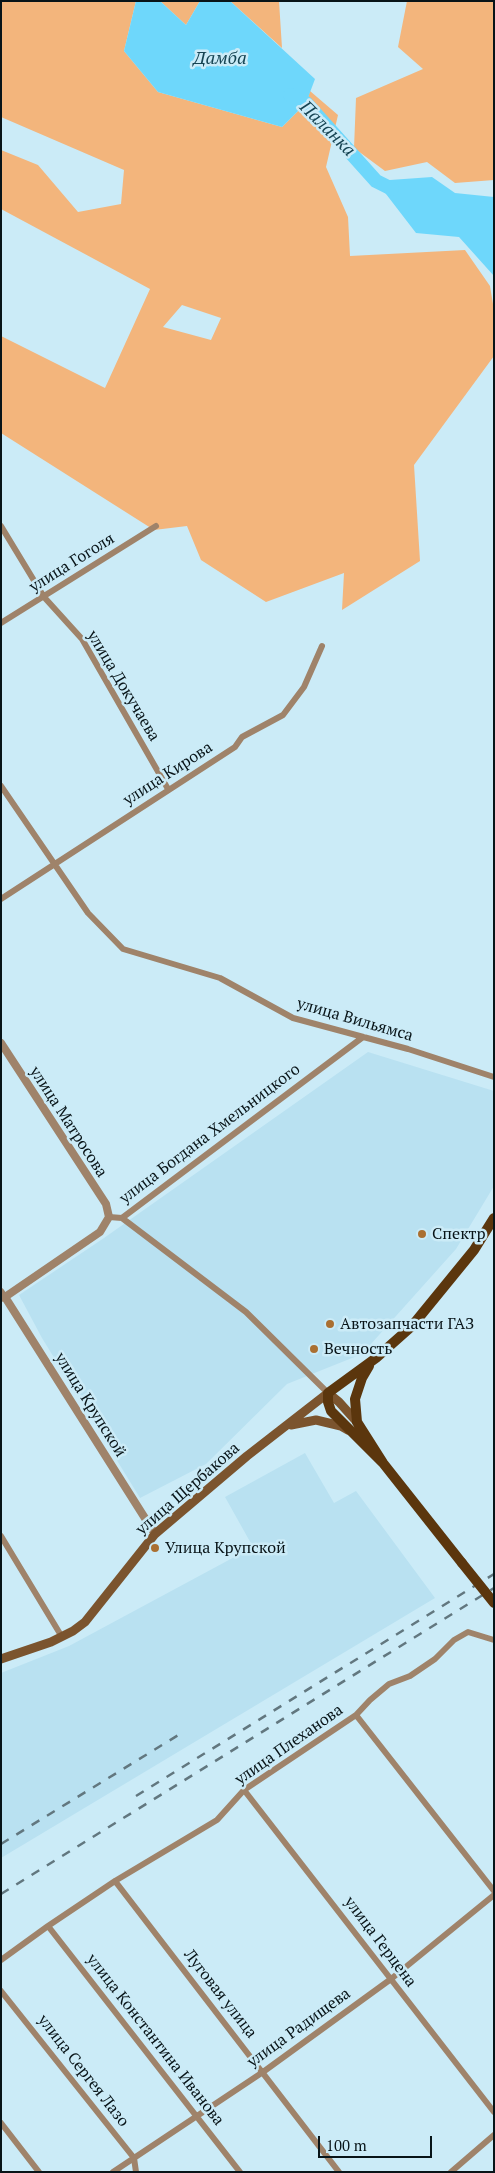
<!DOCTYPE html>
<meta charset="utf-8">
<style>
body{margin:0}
#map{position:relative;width:495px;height:2173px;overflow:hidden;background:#cbebf7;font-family:"PT Serif",serif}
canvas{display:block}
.frame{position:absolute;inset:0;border:2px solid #081418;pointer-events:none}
.scale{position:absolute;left:318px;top:2136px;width:114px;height:22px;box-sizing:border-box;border:2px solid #081418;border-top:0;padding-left:6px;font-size:15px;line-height:18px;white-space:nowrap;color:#081418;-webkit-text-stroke:4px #cbebf7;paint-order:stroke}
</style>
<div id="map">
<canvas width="495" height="2173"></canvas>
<div class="frame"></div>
<div class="scale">100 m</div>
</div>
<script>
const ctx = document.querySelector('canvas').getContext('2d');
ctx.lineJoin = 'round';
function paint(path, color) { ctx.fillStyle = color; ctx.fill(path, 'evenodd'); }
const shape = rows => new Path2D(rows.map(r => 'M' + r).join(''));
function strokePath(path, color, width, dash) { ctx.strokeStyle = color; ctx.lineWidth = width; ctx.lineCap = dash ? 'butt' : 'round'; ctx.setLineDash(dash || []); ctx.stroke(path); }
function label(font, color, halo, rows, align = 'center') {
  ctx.font = font + ' "PT Serif",serif'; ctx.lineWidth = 5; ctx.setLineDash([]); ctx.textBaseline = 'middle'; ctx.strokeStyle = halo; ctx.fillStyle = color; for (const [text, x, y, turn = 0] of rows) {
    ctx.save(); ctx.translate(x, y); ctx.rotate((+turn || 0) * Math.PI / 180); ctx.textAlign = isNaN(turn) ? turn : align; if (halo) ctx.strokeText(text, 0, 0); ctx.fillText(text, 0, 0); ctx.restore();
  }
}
paint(shape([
 [368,1052,494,1091,494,1186,456,1249,362,1354,287,1384,206,1464,140,1498,42,1338,19,1295,104,1238],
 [305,1453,334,1503,356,1491,435,1598,1,1858,1,1673,69,1646,253,1547,225,1497]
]), '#b9e1f1');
paint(shape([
 [1,1,136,1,124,51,158,92,282,127,306,103,310,91,338,115,326,167,348,217,350,256,465,250,490,286,494,310,494,356,414,465,420,561,342,610,344,573,266,602,201,560,187,526,154,530,1,433,1,336,105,388,150,289,1,209,1,150,38,165,78,212,121,204,124,170,1,117],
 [182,305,221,318,211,340,163,327],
 [160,1,200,1,186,25],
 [230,1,279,1,282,48],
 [407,1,494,1,494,180,455,183,427,162,385,171,354,148,356,98,423,69,398,47]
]), '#f3b57c');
paint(shape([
 [136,1,160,1,186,25,200,1,230,1,315,79,306,103,282,127,158,92,124,51],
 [432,177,455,193,494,197,494,276,459,237,416,233,376,181]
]), '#6ed7fb');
strokePath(shape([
 [290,95,306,103,376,181,392,189]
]), '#6ed7fb', 14);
strokePath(shape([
 [1,526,44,597,82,639,168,789],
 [1,623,156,526],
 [1,786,88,913,123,949,220,978,293,1018,408,1049,494,1077],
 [1,899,235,747,242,737,283,715,304,687,322,646],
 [109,1217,122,1218,363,1037],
 [122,1218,246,1312,328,1393],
 [1,1291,5,1297,1,1299],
 [1,1536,62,1637],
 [356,1715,494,1891],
 [244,1790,494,2112],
 [115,1881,339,2172],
 [48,1926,240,2172],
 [1,1960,48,1926,115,1881,217,1820,244,1790,356,1715,370,1700,389,1684,410,1676,435,1659,454,1640,468,1632,494,1640],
 [1,1991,134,2158,136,2172],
 [1,2123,39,2172],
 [113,2172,263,2072,391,1979,494,1895],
 [451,2172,494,2135]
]), '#9f836a', 6);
strokePath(shape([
 [1,1043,106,1204,109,1217,100,1232,5,1297,155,1534]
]), '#9f836a', 8);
strokePath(shape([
 [291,1425,316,1420,341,1426,348,1430],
 [1,1659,51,1642,73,1631,85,1622,155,1534,247,1456,328,1393,339,1402,357,1422]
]), '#7b542e', 9);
strokePath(shape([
 [369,1366,362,1378,355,1399,357,1422,383,1463,462,1563],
 [383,1463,331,1411,328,1402,328,1393,376,1358,412,1326,474,1250,494,1218]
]), '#5b360d', 10);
strokePath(shape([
 [136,1796,494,1574],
 [1,1844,180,1734],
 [1,1894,494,1588]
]), '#62777f', 2.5, [9, 9]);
strokePath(shape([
 [462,1563,494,1603]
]), '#5b360d', 10);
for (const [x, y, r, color] of [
 [422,1234,5,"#aa6f31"],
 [330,1324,5,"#aa6f31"],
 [314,1349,5,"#aa6f31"],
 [155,1548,5,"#aa6f31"]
]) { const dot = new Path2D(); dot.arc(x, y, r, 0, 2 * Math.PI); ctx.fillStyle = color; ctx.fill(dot); strokePath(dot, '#cbebf7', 2); }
label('16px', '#081418', '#cbebf7', [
 ["улица Гоголя",72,563,-32],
 ["улица Докучаева",123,686,59],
 ["улица Кирова",168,774,-33],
 ["улица Вильямса",355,1020,16],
 ["улица Матросова",68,1122,57],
 ["улица Богдана Хмельницкого",210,1134,-37],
 ["улица Крупской",90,1405,58],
 ["улица Щербакова",188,1489,-41],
 ["улица Плеханова",289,1745,-35],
 ["улица Герцена",380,1942,53],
 ["Луговая улица",220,1994,52],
 ["улица Радищева",299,2028,-36],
 ["улица Константина Иванова",155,2040,52],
 ["улица Сергея Лазо",83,2071,52]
]);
label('16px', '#081418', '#cbebf7', [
 ["Спектр",432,1234],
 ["Автозапчасти ГАЗ",340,1324],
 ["Вечность",324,1349],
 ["Улица Крупской",165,1548]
], 'left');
label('italic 18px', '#164453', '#cbebf7', [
 ["Дамба",220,59],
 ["Паланка",327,129,45]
]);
</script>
